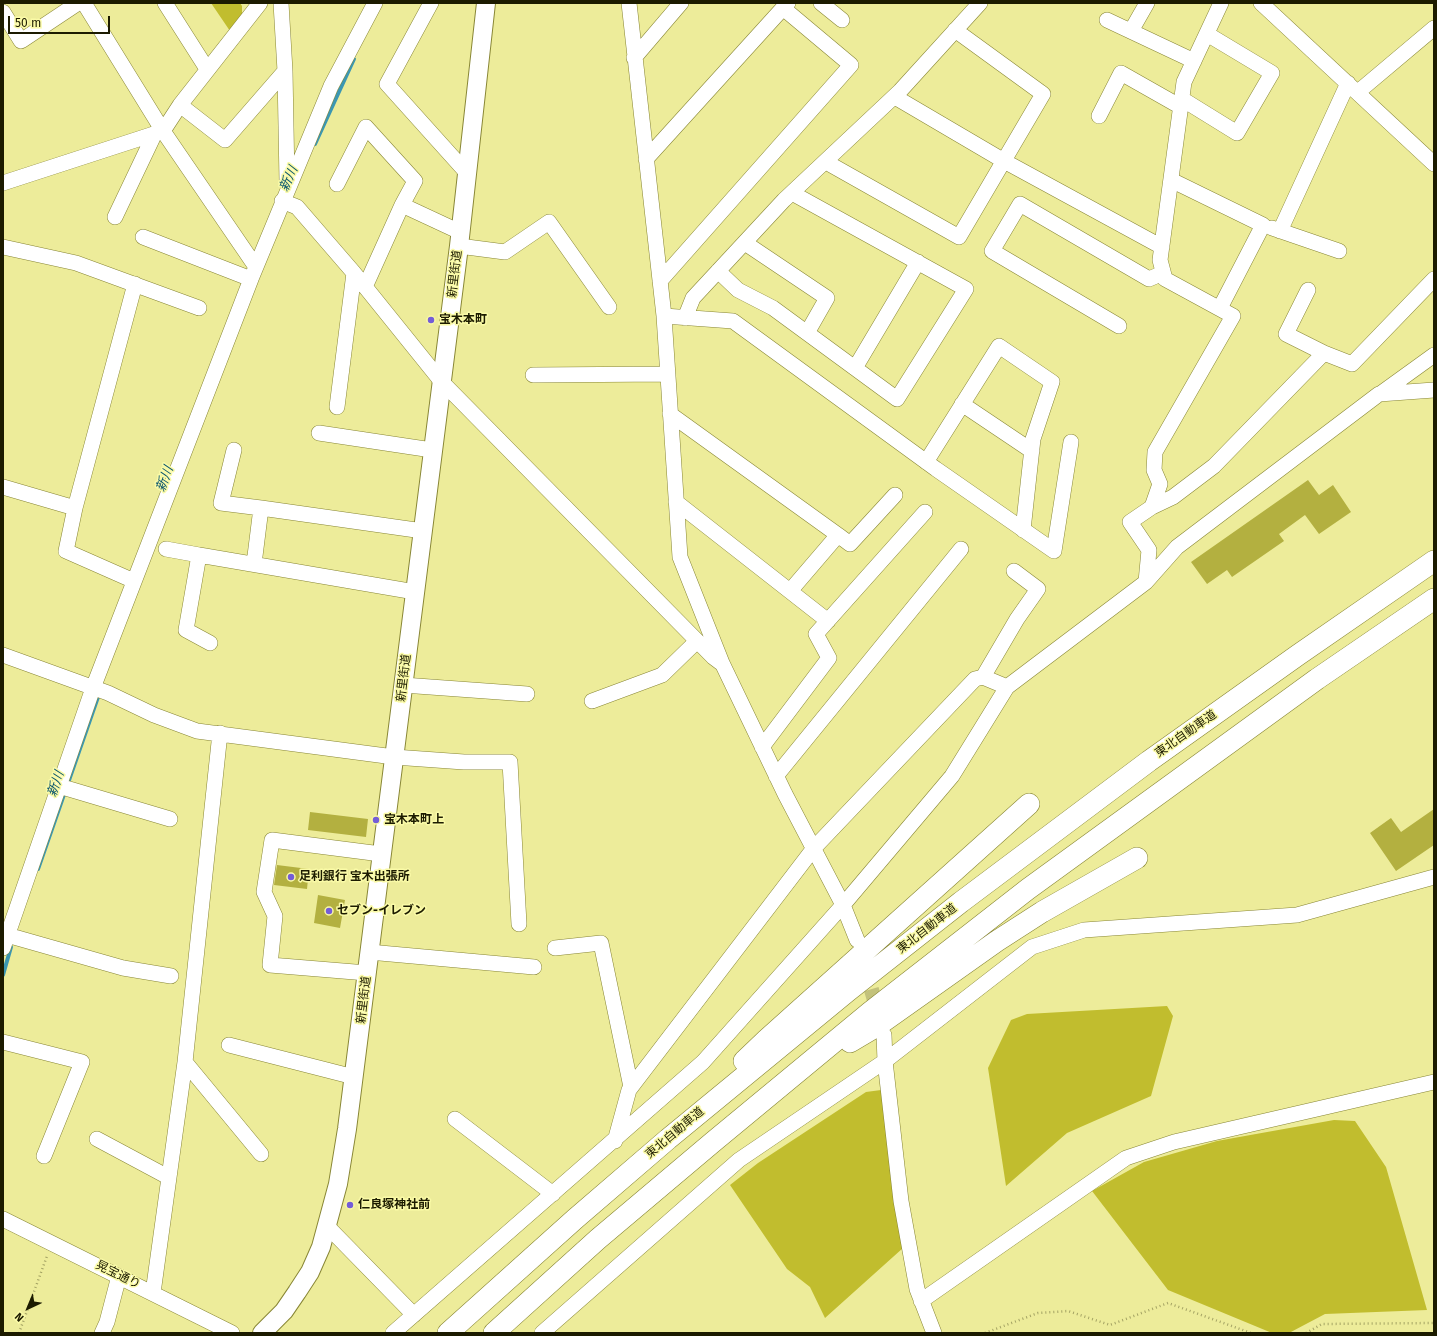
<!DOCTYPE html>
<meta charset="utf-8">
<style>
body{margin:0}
#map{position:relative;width:1437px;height:1336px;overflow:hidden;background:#edec9a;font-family:"Fira Sans",sans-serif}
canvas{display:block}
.frame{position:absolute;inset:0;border:4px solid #1c1b00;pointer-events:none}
.north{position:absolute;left:8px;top:1288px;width:40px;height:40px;-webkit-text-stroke:3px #fafaa7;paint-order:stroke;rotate:224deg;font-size:11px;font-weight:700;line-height:16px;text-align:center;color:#1c1b00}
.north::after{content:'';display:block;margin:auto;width:14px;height:18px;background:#1c1b00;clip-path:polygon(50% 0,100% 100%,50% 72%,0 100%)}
.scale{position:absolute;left:8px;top:16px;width:102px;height:18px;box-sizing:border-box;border:2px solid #1c1b00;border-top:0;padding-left:5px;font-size:12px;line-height:14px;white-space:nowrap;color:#1c1b00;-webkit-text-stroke:3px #fafaa7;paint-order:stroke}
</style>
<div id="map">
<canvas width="1437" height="1336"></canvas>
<div class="frame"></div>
<div class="north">N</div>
<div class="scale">50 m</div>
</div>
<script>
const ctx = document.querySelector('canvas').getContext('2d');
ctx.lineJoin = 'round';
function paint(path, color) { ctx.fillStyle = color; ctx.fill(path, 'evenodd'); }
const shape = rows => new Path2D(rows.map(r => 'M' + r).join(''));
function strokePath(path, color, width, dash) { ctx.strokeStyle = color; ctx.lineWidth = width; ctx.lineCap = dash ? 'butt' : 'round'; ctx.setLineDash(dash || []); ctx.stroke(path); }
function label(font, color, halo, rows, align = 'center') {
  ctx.font = font + ' "Fira Sans","Noto Sans JP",sans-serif'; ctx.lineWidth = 3; ctx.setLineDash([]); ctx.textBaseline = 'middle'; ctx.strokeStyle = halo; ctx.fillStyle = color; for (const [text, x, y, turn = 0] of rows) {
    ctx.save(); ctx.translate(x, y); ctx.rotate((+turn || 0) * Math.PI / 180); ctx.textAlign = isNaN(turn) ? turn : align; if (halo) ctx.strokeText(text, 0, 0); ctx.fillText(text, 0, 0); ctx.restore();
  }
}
paint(shape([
 [211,3,240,3,242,6,242,17,230,31],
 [1167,1006,1173,1016,1151,1096,1067,1133,1006,1186,988,1068,1011,1020,1027,1014],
 [881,1090,903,1248,825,1318,810,1287,787,1269,730,1185,758,1163,866,1092],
 [1334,1120,1355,1121,1386,1167,1427,1310,1325,1314,1289,1333,1272,1333,1168,1290,1092,1191,1144,1162,1217,1141]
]), '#c1bd2e');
strokePath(shape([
 [315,144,354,59],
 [38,869,99,694],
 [3,975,11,947]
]), '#3c97b2', 4);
paint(shape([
 [1308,480,1319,495,1333,485,1351,512,1319,534,1305,515,1279,534,1284,541,1232,577,1227,570,1207,584,1191,562],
 [1434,809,1434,845,1396,871,1370,833,1391,818,1401,832],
 [310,812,368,819,366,837,308,830],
 [277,865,309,869,307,889,274,885],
 [318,895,345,900,340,928,314,923]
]), '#b3b040');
strokePath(shape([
 [865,967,879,1016]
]), '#c3c27b', 15, [15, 8]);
const minor = shape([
 [84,3,163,131,256,267],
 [165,3,207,69],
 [431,3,387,84,467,173],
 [629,3,664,316,680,557,722,663,785,794,843,905,857,940],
 [821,3,842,20],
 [1261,3,1434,164],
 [3,12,21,41,78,3],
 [1107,20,1194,61],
 [1131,31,1147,3],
 [634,58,681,3],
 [285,71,287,182],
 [1358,92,1434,28],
 [895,97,1004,161,1162,247],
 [1182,99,1237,133,1272,73,1207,34],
 [180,105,225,140,285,71,281,3],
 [1099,116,1121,73,1181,107],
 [646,159,783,8],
 [826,162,959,237,1043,94,955,30],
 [1171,180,1263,225,1220,308],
 [3,183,163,131,180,105,260,3],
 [337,184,366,127,415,181,402,205],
 [282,201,297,207,354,273,441,381,713,657,721,663],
 [115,217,155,133],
 [1272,228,1339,251],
 [1280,231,1348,83],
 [143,237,251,279],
 [745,243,827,298,807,333],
 [459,246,505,252,549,222,609,307],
 [3,247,76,263,199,308],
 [718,271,738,290,773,308,897,399,966,289,792,193],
 [660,281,851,65,783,8,788,3],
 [365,287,402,205,460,232],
 [1308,290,1286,334,1324,353],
 [664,316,733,321,936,469,1054,551,1071,442],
 [685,318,693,298,784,200,900,91,980,3],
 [1119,326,992,251,1020,204,1149,279,1163,273],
 [855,368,918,262],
 [533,375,668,374],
 [1380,394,1434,355],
 [962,404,1032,451],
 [337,407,354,273],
 [670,414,838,535,790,591],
 [319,433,432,450],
 [234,450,221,503,261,508],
 [926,462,999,346,1052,382,1033,439,1023,530],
 [3,487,75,508,66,551,134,581],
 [676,502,828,621],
 [1152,507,1160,484,1154,470,1155,452,1233,316,1165,279,1160,260,1184,82,1221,3],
 [75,508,135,284],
 [838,535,850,544,895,495],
 [166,549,199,555],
 [254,564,261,508,423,531],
 [1146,582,1149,550,1130,522,1152,507,1173,497,1214,466,1324,353,1352,364,1434,279],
 [210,643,186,630,199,555,415,592],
 [3,655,108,693,154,715,197,731,394,757,464,762,510,762,519,924],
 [983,677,1017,619,1038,589,1014,571],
 [403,685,527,694],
 [592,701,662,675,697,641],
 [762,747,829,658,816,634,925,512],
 [776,776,961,549],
 [59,786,170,819],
 [7,935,123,968,171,976],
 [3,948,93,688,251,279,331,86,375,3],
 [555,948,601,943,631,1087],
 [369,952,534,967],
 [367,973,270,965,275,916,264,892,272,840,381,854],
 [884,1035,885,1061,901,1201,917,1289,934,1333],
 [3,1042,82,1062,44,1156],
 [229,1045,354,1077],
 [185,1062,261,1154],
 [455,1119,553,1194],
 [97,1139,168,1177],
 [615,1141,629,1090,814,848,975,679,983,677,1007,687],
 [3,1219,232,1333],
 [327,1226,414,1315],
 [153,1293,185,1062,220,733],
 [921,1301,1126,1158,1174,1142,1434,1082],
 [102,1333,107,1322,119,1276],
 [393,1333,703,1062,843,905,952,776,1007,687,1146,582,1177,547,1379,394,1434,390],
 [542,1333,739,1160,885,1061,1032,947,1084,930,1297,915,1434,877]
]);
const major = shape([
 [262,1333,284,1311,297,1292,310,1272,321,1247,338,1184,347,1129,459,246,486,3]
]);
const highway = shape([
 [850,1042,877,1026,997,941,1042,912,1137,858],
 [744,1061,766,1040,1029,804],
 [448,1333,575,1219,668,1139,848,991,961,902,1149,761,1298,655,1434,561],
 [494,1333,598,1239,713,1142,869,1013,1028,889,1317,679,1434,599]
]);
strokePath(minor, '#888635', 16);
strokePath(major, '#888635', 20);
strokePath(highway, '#888635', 22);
strokePath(shape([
 [19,1333,47,1256],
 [985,1333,1038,1313,1068,1311,1110,1325,1168,1303,1251,1333],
 [1306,1333,1322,1324,1434,1323]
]), '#a4a364', 2.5, [1, 3]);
strokePath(minor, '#fff', 15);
strokePath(major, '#fff', 18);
strokePath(highway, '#fff', 21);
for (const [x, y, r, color] of [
 [431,320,4,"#745dd7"],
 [376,820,4,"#745dd7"],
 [291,877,4,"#745dd7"],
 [329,911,4,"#745dd7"],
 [350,1205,4,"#745dd7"]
]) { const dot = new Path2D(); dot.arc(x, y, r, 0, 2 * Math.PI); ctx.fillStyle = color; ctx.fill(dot); strokePath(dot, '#fafaa7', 1.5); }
label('12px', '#1c1b00', '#fafaa7', [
 ["新里街道",455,274,-83],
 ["新里街道",404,678,-83],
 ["東北自動車道",1186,734,-35],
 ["東北自動車道",927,929,-38],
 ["新里街道",364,1000,-83],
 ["東北自動車道",675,1133,-40],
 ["晃宝通り",118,1275,26]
]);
label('bold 12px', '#1c1b00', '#fafaa7', [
 ["宝木本町",439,320],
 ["宝木本町上",384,820],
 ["足利銀行 宝木出張所",299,877],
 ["セブン-イレブン",337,911],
 ["仁良塚神社前",358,1205]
], 'left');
label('italic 13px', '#0a556e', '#fafaa7', [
 ["新川",289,179,-66],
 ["新川",165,479,-70],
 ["新川",56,784,-71]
]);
</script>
